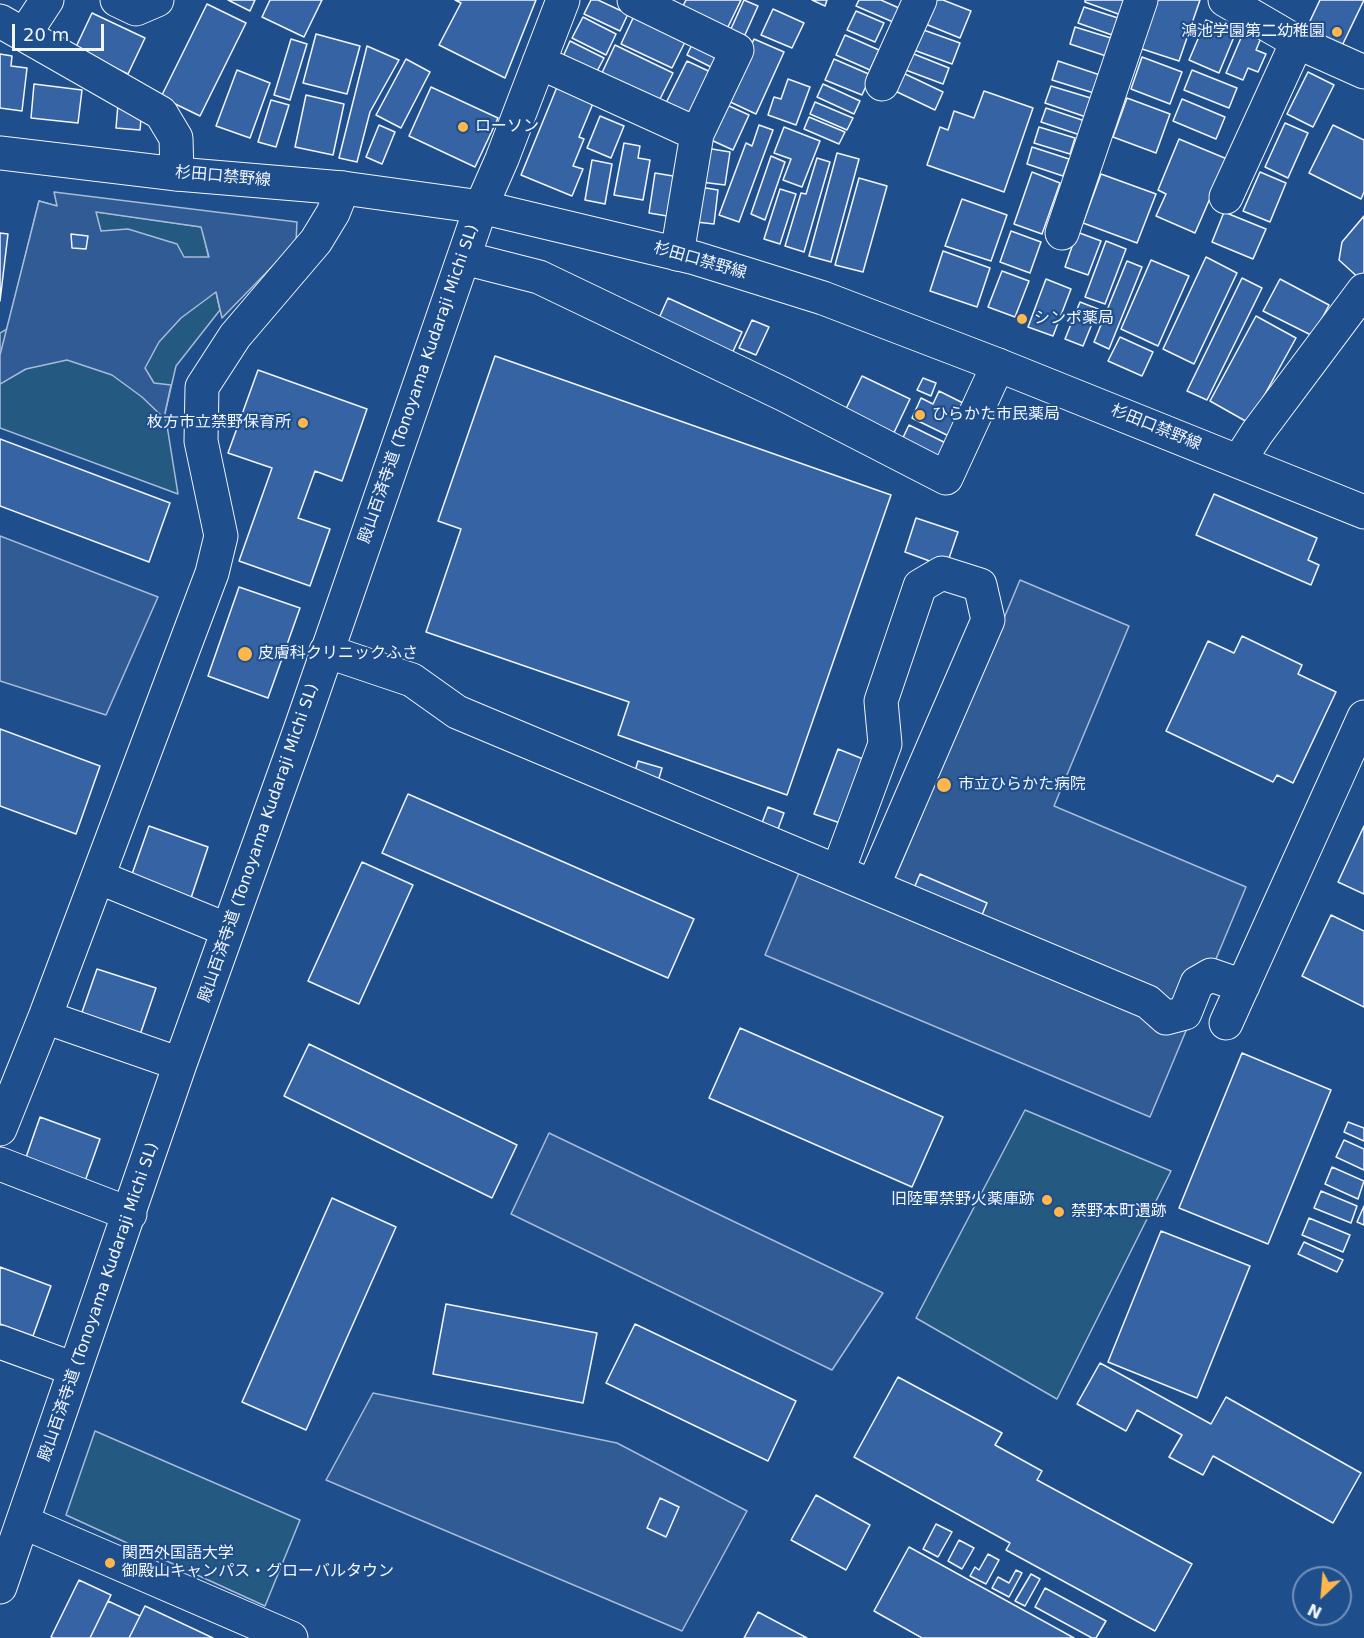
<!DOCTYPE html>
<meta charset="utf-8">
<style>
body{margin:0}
#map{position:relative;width:1364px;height:1638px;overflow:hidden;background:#1f4e8c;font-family:"DejaVu Sans",sans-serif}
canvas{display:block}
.north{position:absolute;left:1292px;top:1566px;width:60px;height:60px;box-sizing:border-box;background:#1f4e8c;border:2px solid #7391ba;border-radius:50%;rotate:206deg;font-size:16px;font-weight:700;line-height:24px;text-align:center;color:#f2f6ff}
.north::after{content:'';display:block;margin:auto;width:21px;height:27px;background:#ffb74d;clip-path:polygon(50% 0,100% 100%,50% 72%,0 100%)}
.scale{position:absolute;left:12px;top:24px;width:92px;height:27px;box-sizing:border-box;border:3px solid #f2f6ff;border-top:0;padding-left:8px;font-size:18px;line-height:21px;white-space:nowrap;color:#f2f6ff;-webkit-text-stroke:4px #1f4e8c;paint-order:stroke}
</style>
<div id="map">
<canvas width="1364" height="1638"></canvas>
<div class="north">N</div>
<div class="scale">20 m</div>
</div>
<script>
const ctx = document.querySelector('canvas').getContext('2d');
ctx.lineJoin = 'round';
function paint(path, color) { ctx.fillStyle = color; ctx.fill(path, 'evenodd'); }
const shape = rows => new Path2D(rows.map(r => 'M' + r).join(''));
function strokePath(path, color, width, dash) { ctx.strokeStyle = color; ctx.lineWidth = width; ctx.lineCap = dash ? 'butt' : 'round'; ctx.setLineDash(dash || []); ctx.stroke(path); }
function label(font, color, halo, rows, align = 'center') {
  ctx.font = font + ' "DejaVu Sans","Noto Sans JP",sans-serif'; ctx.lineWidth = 4.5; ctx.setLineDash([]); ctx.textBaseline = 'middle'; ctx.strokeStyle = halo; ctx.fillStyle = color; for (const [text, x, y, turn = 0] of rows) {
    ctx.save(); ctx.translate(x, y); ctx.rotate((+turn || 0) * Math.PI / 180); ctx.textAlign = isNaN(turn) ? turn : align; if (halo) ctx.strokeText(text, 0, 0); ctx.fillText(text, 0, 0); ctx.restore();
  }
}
const green = shape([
 [39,201,57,206,202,227,220,310,176,366,165,413,178,494,0,428,0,333,7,329,39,201],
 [1025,1110,1171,1171,1057,1399,916,1318,1025,1110],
 [95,1431,300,1520,265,1606,66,1515,95,1431]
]);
paint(green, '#245a82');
strokePath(green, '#a8bbd7', 1.5);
const parking = shape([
 [54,192,297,222,296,242,222,318,216,292,181,318,159,342,145,368,154,383,171,385,165,413,166,420,142,397,112,375,67,360,26,369,0,384,0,355,39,201,57,206,54,192],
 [96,212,201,227,209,257,184,257,177,244,128,229,101,231,96,212],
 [0,536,158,597,106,715,0,681,0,536],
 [1020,580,1129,626,1054,806,1246,887,1150,1117,765,955,799,873,883,907,1020,580],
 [549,1133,883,1293,832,1370,511,1214,549,1133],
 [373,1393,617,1443,747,1511,682,1631,326,1480,373,1393]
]);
paint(parking, '#305b95');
strokePath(parking, '#a8bbd7', 1.5);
const building = shape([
 [228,0,255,0,250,11,228,0],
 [270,0,322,0,304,37,262,17,270,0],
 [455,0,536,0,505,78,439,45,461,3,455,0],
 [591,0,598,0,628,14,620,31,584,14,591,0],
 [686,0,741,0,727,29,682,8,686,0],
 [744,0,758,6,744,37,730,31,744,0],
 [812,0,827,0,825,6,812,0],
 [859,0,881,0,899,8,893,22,856,6,859,0],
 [926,0,943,0,971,11,960,38,918,21,926,0],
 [1085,0,1127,0,1121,15,1085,2,1085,0],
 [1155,0,1200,0,1179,61,1139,48,1155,0],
 [1320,0,1364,0,1338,54,1310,41,1318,24,1310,21,1320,0],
 [207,4,246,23,200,116,161,97,207,4],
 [1084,7,1118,18,1112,35,1078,23,1084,7],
 [773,9,804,23,792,48,761,35,773,9],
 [856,11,884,23,875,42,847,30,856,11],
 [92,13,145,38,128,74,75,49,92,13],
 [634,16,686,40,672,68,621,44,634,16],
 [583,17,616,34,606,55,572,38,583,17],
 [1206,20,1236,32,1219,73,1189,60,1206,20],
 [1075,27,1111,38,1106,56,1070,44,1075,27],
 [918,28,960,43,952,64,911,49,918,28],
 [1244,31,1261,38,1256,50,1266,54,1258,72,1248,68,1243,80,1226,73,1244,31],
 [316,34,360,46,347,94,303,83,316,34],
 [845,35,879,50,870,70,836,55,845,35],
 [291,39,307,44,290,100,274,95,291,39],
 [754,39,784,52,756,114,726,100,754,39],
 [694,40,725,55,717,70,687,55,694,40],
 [570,41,604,58,595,75,562,59,570,41],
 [615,45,673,73,657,105,600,77,615,45],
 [367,46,399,60,370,112,357,162,339,158,367,46],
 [909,52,949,68,943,84,903,69,909,52],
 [0,54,12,56,11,66,27,68,22,111,0,108,0,54],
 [1142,57,1182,72,1170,104,1131,89,1142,57],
 [406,59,430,72,401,128,376,115,406,59],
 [834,59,871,75,862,95,825,80,834,59],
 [687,61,717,75,693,123,663,109,687,61],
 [1058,61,1103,76,1097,94,1052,80,1058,61],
 [237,70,270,83,250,138,216,126,237,70],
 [1192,70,1237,88,1229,108,1184,90,1192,70],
 [901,72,943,92,935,110,893,90,901,72],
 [1308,72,1334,85,1313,127,1287,114,1308,72],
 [788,79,810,87,796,125,768,115,774,97,781,99,788,79],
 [34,84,82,90,78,123,31,118,34,84],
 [823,84,860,101,854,114,817,97,823,84],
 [1051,86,1094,99,1089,118,1045,103,1051,86],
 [431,87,498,118,475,167,409,136,431,87],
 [557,87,594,101,579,137,584,139,573,166,583,169,572,196,521,175,557,87],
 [984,91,1033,108,1004,192,927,165,940,127,948,130,954,111,974,118,984,91],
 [306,95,344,104,333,155,295,147,306,95],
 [1127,98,1170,114,1156,153,1113,137,1127,98],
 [1182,99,1225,117,1216,139,1173,121,1182,99],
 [271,100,289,105,276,147,258,142,271,100],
 [815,102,853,118,847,130,810,114,815,102],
 [118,104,141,119,140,130,116,128,118,104],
 [727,105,749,115,733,150,711,140,727,105],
 [1046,108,1085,121,1080,135,1041,122,1046,108],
 [600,116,624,126,611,158,587,148,600,116],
 [809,117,845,132,839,144,804,129,809,117],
 [1285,123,1308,133,1288,178,1265,167,1285,123],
 [379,125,395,132,382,164,366,157,379,125],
 [759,125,773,130,739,222,719,215,746,143,752,146,759,125],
 [1333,125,1364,140,1364,192,1361,199,1309,173,1333,125],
 [784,127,820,141,802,187,783,180,791,159,774,153,784,127],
 [1039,127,1075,138,1070,154,1034,143,1039,127],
 [1179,139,1227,159,1195,233,1156,216,1166,194,1158,190,1179,139],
 [624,143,640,146,638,158,650,160,643,200,614,195,624,143],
 [1032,147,1069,159,1063,176,1027,164,1032,147],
 [706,148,730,152,725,185,701,182,706,148],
 [837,153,859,159,831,262,809,256,837,153],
 [771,156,785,162,765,220,751,214,771,156],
 [817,158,830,162,804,252,785,246,801,193,806,194,817,158],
 [592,160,612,164,605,204,585,200,592,160],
 [1032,172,1060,183,1042,234,1014,224,1032,172],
 [1260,172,1286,183,1270,222,1243,211,1260,172],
 [655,173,679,177,673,217,649,213,655,173],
 [1101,174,1156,194,1137,243,1083,223,1101,174],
 [859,178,887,186,863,272,835,265,859,178],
 [700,187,718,190,714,224,696,222,700,187],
 [780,189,796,194,780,244,764,239,780,189],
 [962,199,1007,215,991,261,945,246,962,199],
 [1224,212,1266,229,1253,259,1212,242,1224,212],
 [1364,216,1364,276,1361,280,1339,260,1342,242,1364,216],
 [1011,231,1041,242,1030,273,1000,262,1011,231],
 [1077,232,1101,241,1088,275,1065,267,1077,232],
 [0,233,8,234,0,301,0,233],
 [71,234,88,236,86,249,72,248,71,234],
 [1106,241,1126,249,1105,304,1085,297,1106,241],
 [943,251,990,268,977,307,930,291,943,251],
 [1206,257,1237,273,1194,364,1163,349,1206,257],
 [1151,260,1189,276,1158,346,1121,329,1151,260],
 [1127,261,1142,267,1109,349,1094,342,1127,261],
 [1002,271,1029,281,1015,317,988,307,1002,271],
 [1242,278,1262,288,1207,400,1187,391,1242,278],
 [1046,279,1071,289,1053,336,1028,327,1046,279],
 [1280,279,1329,305,1313,336,1263,311,1280,279],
 [668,298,742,332,729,360,655,327,668,298],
 [1080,302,1098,309,1083,346,1065,339,1080,302],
 [1256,316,1296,338,1249,423,1210,401,1256,316],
 [752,320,769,327,756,355,739,348,752,320],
 [1120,337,1153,352,1142,376,1108,361,1120,337],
 [495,356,891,495,787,795,618,735,629,702,426,632,461,529,438,521,495,356],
 [258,370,367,409,342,481,315,471,298,518,330,529,310,586,239,561,272,468,228,453,258,370],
 [862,376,910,399,890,441,842,417,862,376],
 [923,378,936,383,931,396,917,390,923,378],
 [939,391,971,407,955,439,912,418,921,398,933,404,939,391],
 [909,425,954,447,943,468,899,446,909,425],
 [0,439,170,503,149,562,0,506,0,439],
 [1214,494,1317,538,1308,560,1319,565,1311,585,1196,535,1214,494],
 [916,518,958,532,946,567,905,552,916,518],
 [239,587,300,608,268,698,208,676,239,587],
 [1242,636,1302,665,1298,674,1336,692,1293,783,1277,775,1273,782,1166,731,1208,641,1234,653,1242,636],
 [0,729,100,766,76,834,0,806,0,729],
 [838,749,863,759,840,823,814,814,838,749],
 [638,761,662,768,657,785,633,778,638,761],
 [408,794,694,919,668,978,382,853,408,794],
 [768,807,784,813,775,837,759,831,768,807],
 [149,826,208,847,191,898,131,877,149,826],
 [1364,826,1364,894,1338,882,1364,826],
 [362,862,413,885,359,1004,308,981,362,862],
 [920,874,987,903,979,922,912,893,920,874],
 [1331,915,1364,931,1364,1007,1302,976,1331,915],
 [97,969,156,988,140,1035,81,1015,97,969],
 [740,1028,943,1117,912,1187,709,1098,740,1028],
 [309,1044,517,1145,492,1198,284,1096,309,1044],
 [1242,1053,1331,1090,1268,1244,1179,1208,1242,1053],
 [40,1117,100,1139,84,1184,24,1163,40,1117],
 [1348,1122,1364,1128,1364,1141,1344,1132,1348,1122],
 [1344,1140,1364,1149,1364,1170,1336,1157,1344,1140],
 [1332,1167,1364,1181,1358,1199,1325,1184,1332,1167],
 [1321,1191,1357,1206,1351,1223,1314,1208,1321,1191],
 [332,1198,396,1227,306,1430,242,1402,332,1198],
 [1364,1206,1364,1225,1357,1222,1364,1206],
 [1309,1218,1350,1235,1343,1252,1302,1235,1309,1218],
 [1161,1231,1250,1266,1197,1398,1108,1362,1161,1231],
 [1304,1242,1343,1260,1337,1272,1298,1254,1304,1242],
 [0,1267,51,1286,33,1336,0,1324,0,1267],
 [446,1304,597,1333,583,1403,433,1374,446,1304],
 [635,1324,796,1401,768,1461,606,1383,635,1324],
 [1100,1363,1211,1424,1226,1397,1361,1473,1333,1523,1213,1456,1203,1475,1169,1457,1182,1435,1137,1410,1126,1431,1077,1404,1100,1363],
 [898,1377,1002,1433,995,1445,1042,1471,1037,1480,1192,1564,1155,1631,1006,1550,1010,1543,854,1457,898,1377],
 [816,1495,870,1525,846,1570,791,1540,816,1495],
 [660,1498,679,1507,666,1537,647,1528,660,1498],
 [936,1524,952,1532,938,1557,923,1549,936,1524],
 [959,1540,974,1548,962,1569,948,1561,959,1540],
 [909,1547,1074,1638,922,1638,874,1611,909,1547],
 [988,1554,999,1560,986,1584,970,1576,975,1567,979,1570,988,1554],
 [1016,1570,1022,1573,1009,1597,992,1588,998,1577,1009,1583,1016,1570],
 [1031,1574,1040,1579,1025,1606,1015,1601,1031,1574],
 [79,1580,111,1595,90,1638,53,1638,51,1637,79,1580],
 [1045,1588,1106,1621,1096,1638,1092,1638,1035,1607,1045,1588],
 [108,1601,140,1616,129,1638,90,1638,108,1601],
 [145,1606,213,1638,129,1638,145,1606],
 [758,1612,807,1638,744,1638,758,1612]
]);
paint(building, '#3563a3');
strokePath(building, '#f2f6ff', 1.5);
const minor = shape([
 [117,0,136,9,157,0],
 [634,0,737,50,697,134,677,254],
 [1225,0,1297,42,1364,72],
 [0,21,161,113,176,138,177,174],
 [24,35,47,0],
 [539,62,697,134],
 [882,84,920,0],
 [1226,197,1297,42],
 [1062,233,1141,0],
 [464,258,539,277,783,394,946,478,998,365],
 [1239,461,1257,433,1364,290],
 [326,651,412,680,457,712,1148,1002,1166,1018,1185,1013,1197,983,1211,975,1243,986],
 [838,871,885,744,881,701,920,586,942,573,980,585,988,620,873,886],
 [98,877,228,930],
 [45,1017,180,1064],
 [1226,1023,1364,717],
 [0,1129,45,1017,212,573,221,536,201,441,202,387,235,336,316,241,333,213,343,188],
 [0,1164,130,1214],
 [0,1342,74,1369],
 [23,1522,291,1638],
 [0,1587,180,1064,300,730,481,207,502,159,563,0]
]);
const major = shape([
 [0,153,177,174,343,188,481,207,695,258,823,298,998,365,1364,512]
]);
strokePath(minor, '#f2f6ff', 35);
strokePath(major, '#f2f6ff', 35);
strokePath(minor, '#1f4e8c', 33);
strokePath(major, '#1f4e8c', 33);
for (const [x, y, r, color] of [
 [1337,32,6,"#ffb74d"],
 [463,127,6,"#ffb74d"],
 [1022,319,6,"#ffb74d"],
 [920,415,6,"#ffb74d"],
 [303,423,6,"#ffb74d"],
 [245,654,8,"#ffb74d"],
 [944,785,8,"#ffb74d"],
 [1047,1200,6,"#ffb74d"],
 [1059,1212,6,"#ffb74d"],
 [110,1563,6,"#ffb74d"]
]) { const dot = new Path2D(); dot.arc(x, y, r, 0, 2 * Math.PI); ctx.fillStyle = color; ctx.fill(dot); strokePath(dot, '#1f4e8c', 2); }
label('16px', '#f2f6ff', '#1f4e8c', [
 ["鴻池学園第二幼稚園",1325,32,"right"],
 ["ローソン",475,127],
 ["シンポ薬局",1034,319],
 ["ひらかた市民薬局",932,415],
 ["枚方市立禁野保育所",291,423,"right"],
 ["皮膚科クリニックふさ",258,654],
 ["市立ひらかた病院",958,785],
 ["旧陸軍禁野火薬庫跡",1035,1200,"right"],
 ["禁野本町遺跡",1071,1212],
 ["関西外国語大学",122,1554],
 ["御殿山キャンパス・グローバルタウン",122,1572]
], 'left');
label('16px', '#f2f6ff', '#1f4e8c', [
 ["杉田口禁野線",223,177,5],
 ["杉田口禁野線",700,261,16],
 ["殿山百済寺道 (Tonoyama Kudaraji Michi SL)",419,384,-71],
 ["杉田口禁野線",1156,428,22],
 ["殿山百済寺道 (Tonoyama Kudaraji Michi SL)",259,843,-71],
 ["殿山百済寺道 (Tonoyama Kudaraji Michi SL)",99,1302,-71]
]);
</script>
